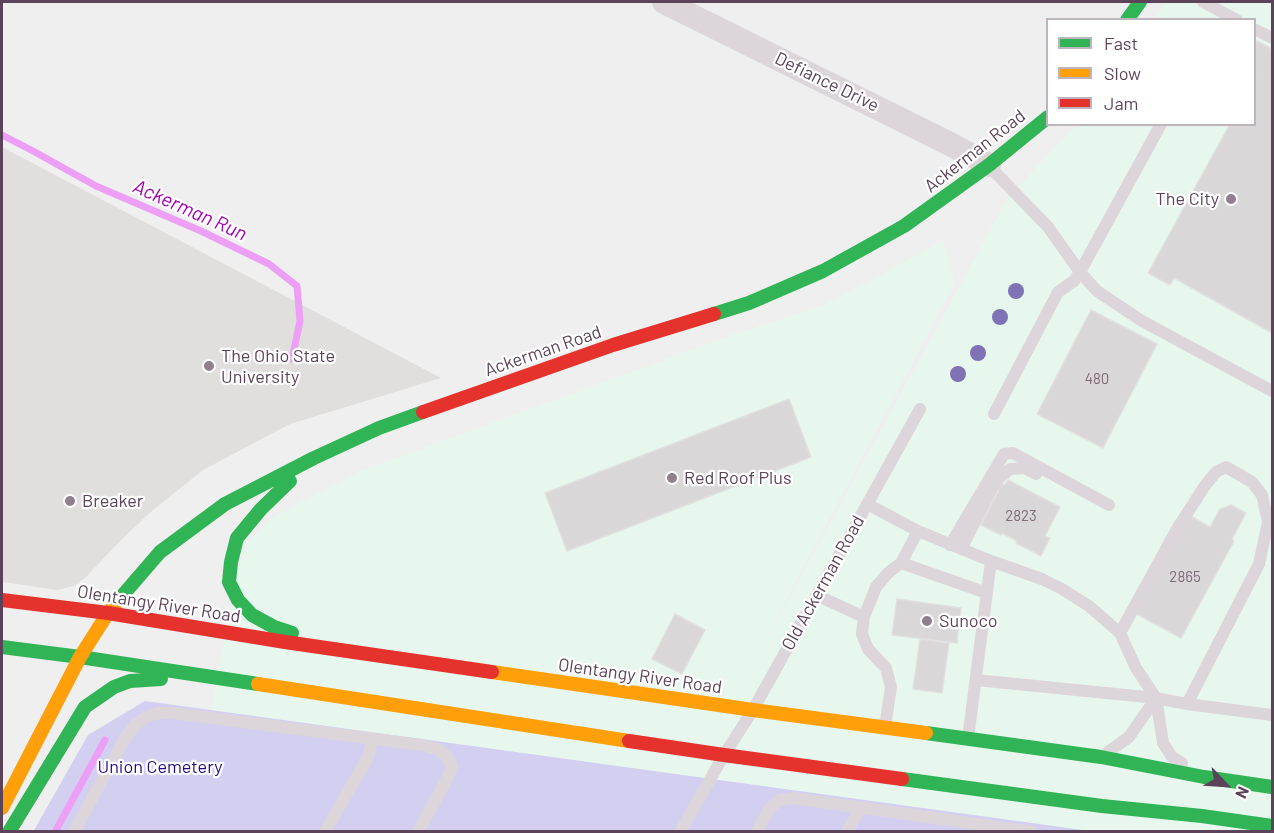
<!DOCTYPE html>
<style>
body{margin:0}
#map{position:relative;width:1274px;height:833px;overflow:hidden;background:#eeefee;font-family:Barlow,sans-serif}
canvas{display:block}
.frame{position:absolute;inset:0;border:3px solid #5d4359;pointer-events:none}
.legend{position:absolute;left:1046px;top:18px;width:210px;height:108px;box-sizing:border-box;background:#fff;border:2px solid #beb4bd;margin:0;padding:8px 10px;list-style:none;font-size:18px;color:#5d4359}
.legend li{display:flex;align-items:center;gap:12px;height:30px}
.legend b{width:30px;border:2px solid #beb4bd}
.north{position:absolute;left:1196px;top:755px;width:60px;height:60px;-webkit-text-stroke:4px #fff;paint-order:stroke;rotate:115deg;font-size:16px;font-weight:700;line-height:24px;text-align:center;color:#5d4359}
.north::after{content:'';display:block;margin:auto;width:21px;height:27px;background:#5d4359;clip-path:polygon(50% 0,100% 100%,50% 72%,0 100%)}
</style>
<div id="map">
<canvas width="1274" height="833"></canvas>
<div class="frame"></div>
<ul class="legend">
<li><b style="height:8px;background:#30b455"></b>Fast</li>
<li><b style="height:8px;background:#ff9f0a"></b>Slow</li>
<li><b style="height:8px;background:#e5322d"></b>Jam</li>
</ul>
<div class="north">N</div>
</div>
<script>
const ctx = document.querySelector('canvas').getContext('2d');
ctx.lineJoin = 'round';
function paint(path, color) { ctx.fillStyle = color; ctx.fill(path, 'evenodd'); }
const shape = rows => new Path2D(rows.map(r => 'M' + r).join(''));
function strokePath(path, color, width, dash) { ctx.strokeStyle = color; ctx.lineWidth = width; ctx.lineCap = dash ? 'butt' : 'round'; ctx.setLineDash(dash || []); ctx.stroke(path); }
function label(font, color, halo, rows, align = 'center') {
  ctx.font = font + ' Barlow,sans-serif'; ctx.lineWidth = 4.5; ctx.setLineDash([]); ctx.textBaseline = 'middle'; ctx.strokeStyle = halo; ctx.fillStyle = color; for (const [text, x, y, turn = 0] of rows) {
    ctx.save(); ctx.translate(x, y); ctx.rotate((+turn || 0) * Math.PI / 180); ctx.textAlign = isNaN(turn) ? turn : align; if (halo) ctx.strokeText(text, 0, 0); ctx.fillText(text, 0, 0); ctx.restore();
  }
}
paint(shape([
 [1165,2,1272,2,1272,831,1090,831,211,711,237,571,248,542,274,517,358,472,735,334,824,305,943,241,955,283,739,689,1009,196,1077,125,1254,124,1254,20,1155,19]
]), '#e8f7ee');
paint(shape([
 [2,147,441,378,290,424,203,470,153,510,123,538,85,578,74,586,57,590,3,582,2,581]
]), '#e0dfde');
paint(shape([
 [145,701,1090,831,33,832,88,735]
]), '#d2cff1');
strokePath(shape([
 [2,135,33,151,96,186,201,231,269,264,297,286,300,321,292,359],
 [55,832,105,740]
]), '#ec9ff4', 7);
const building = shape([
 [1257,41,1272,49,1272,333,1174,278,1170,285,1148,273,1230,124,1254,124,1254,80,1256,78,1254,78,1254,45,1257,41],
 [1091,310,1157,344,1103,448,1037,414,1091,310],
 [789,399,811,457,567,551,545,493,789,399],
 [1008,480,1060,507,1045,536,1050,538,1041,556,1016,543,1017,541,1002,533,1001,535,981,525,999,490,998,489,1001,483,1005,485,1008,480],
 [1231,505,1246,513,1232,539,1234,541,1181,638,1135,613,1189,515,1210,527,1220,509,1231,505],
 [897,599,961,608,957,643,892,635,897,599],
 [675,614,705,630,682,674,652,659,675,614],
 [920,639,949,643,942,693,913,689,920,639]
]);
paint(building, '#dad7d9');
strokePath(building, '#e1e0e0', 1.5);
strokePath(shape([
 [1203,2,1237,20],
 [1254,29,1272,38],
 [989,166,1048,227,1080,272,1097,291,1142,321,1272,391],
 [994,414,1058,292,1074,281,1080,272,1161,124],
 [867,504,918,531,991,561,1042,579,1062,589,1089,606,1120,633,1136,668,1156,698,1163,743,1172,757,1182,763],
 [950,545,1004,454,1013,453,1109,505],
 [961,549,996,481,1010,469,1024,468,1036,474],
 [901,563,987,593],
 [816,595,864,617],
 [1120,633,1177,529,1204,487,1216,472,1226,467,1252,482,1262,495,1268,522,1259,564,1187,704],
 [976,680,1156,698,1187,704,1272,715],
 [885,727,891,687,886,668,868,649,862,634,864,617,876,587,888,573,901,563,918,531],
 [968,738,991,561],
 [1108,752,1129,737,1156,698],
 [74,832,124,740,135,725,146,717,158,713,172,713,422,745,437,749,447,756,452,766,447,779,418,832],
 [325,832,368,757,373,739],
 [680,832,724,755,753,710,920,409],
 [757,832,769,809,780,800,793,798,1033,832],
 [847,832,861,807]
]), '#dcd6da', 12);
strokePath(shape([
 [664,2,950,144,989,165]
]), '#dcd6da', 24);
strokePath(shape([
 [1127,20,1140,2],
 [714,314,749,303,823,271,904,226,989,165,1048,117],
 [290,481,261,509,237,538,231,562,229,582,238,600,252,615,274,627,292,633],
 [116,603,160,552,225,504,314,458,379,428,423,412],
 [2,647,80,657,258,684],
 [926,733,1101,757,1204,777,1272,787],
 [902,779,1102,806,1202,816,1272,826],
 [9,832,85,707,114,687,130,681,161,679]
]), '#30b455', 14);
strokePath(shape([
 [492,672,753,710,926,733],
 [258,684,629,741],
 [2,808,80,657,108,613,116,603]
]), '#ff9f0a', 14);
strokePath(shape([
 [423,412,613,345,714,314],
 [2,600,108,613,285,642,492,672],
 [629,741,724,755,902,779]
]), '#e5322d', 14);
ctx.fillStyle = '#7f72b5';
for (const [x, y] of [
 [1016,291],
 [1000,317],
 [978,353],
 [958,374]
]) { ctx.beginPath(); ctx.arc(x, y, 8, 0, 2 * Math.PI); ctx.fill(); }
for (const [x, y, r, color] of [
 [1231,199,6,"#907f8d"],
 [209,366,6,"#907f8d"],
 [672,478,6,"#907f8d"],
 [70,501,6,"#907f8d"],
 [927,621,6,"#907f8d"]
]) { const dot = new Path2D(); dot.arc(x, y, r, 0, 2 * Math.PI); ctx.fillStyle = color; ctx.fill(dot); strokePath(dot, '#fff', 2); }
label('15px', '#7e6a7a', null, [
 ["480",1097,379],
 ["2823",1021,516],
 ["2865",1185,577]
]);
label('18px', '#5d4359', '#fff', [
 ["Defiance Drive",827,82,26],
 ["Ackerman Road",975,151,-38],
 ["Ackerman Road",543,351,-19],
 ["Old Ackerman Road",823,583,-61],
 ["Olentangy River Road",159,604,9],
 ["Olentangy River Road",640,676,8]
]);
label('18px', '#5d4359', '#fff', [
 ["The City",1219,199,"right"],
 ["The Ohio State",221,356],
 ["University",221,377],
 ["Red Roof Plus",684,478],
 ["Breaker",82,501],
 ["Sunoco",939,621]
], 'left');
label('18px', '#240b87', '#fff', [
 ["Union Cemetery",160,767]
]);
label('italic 20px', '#a300b3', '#fff', [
 ["Ackerman Run",190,210,24]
]);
</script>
